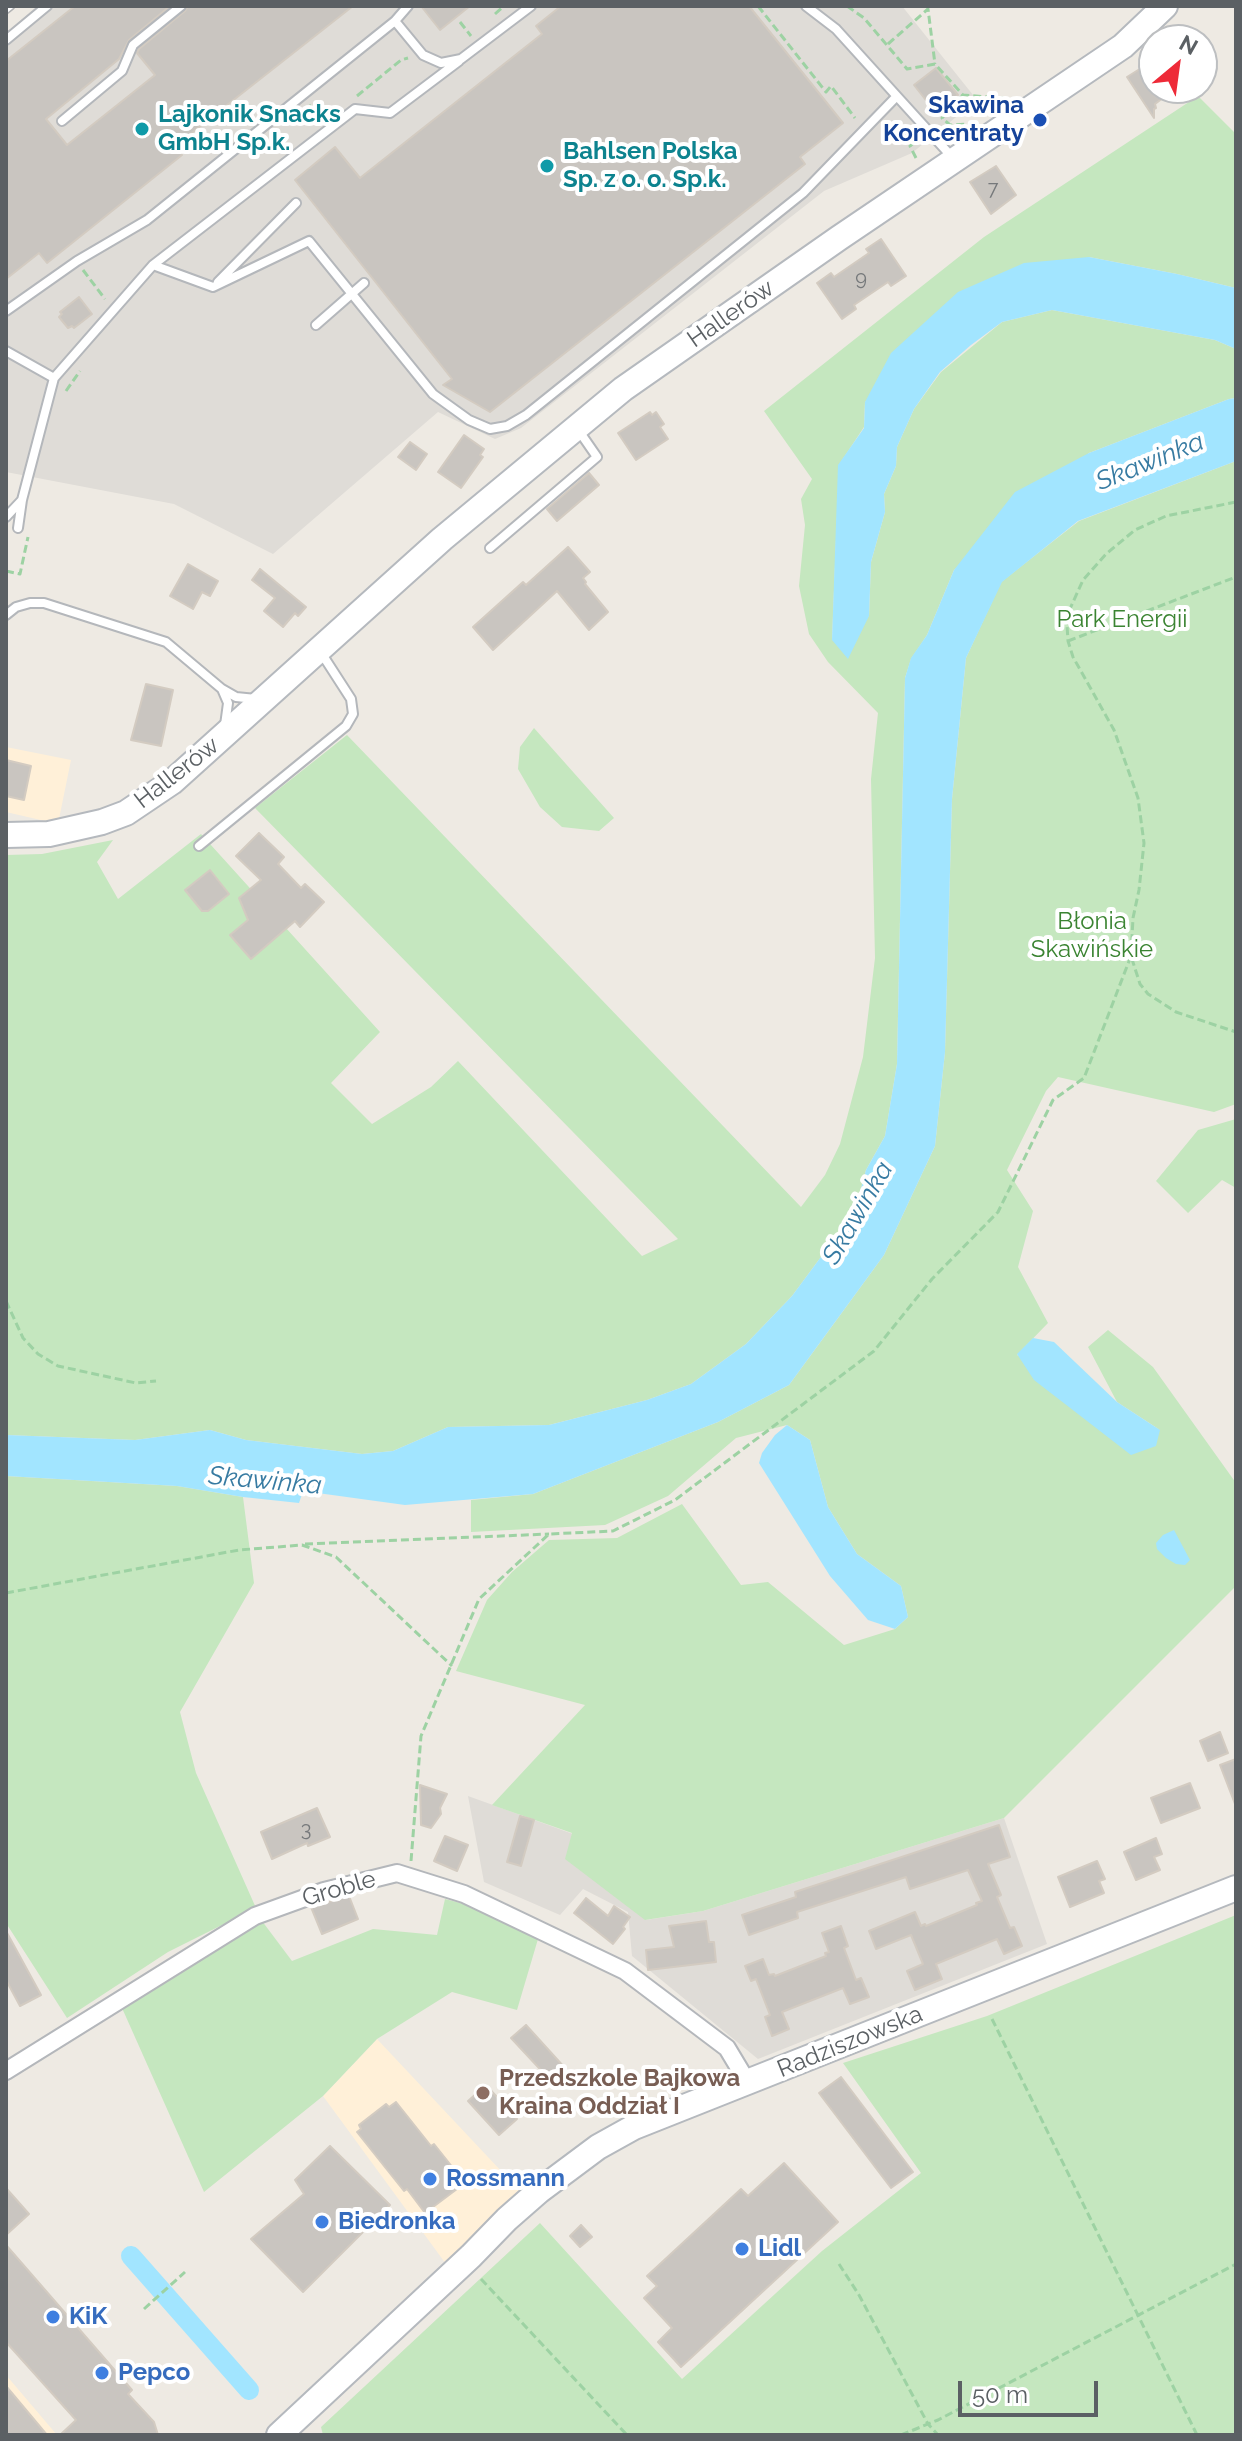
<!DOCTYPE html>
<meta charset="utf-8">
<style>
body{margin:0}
#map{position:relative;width:1242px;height:2441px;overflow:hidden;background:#eeeae3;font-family:Raleway,sans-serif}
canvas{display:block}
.frame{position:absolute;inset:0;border:8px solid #5b6064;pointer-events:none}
.north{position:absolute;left:1138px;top:24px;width:80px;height:80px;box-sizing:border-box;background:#fff;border:2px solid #bdbfc1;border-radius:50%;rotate:29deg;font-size:22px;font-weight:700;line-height:32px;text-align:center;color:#5b6064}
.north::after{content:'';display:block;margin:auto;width:28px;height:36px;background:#ee2a38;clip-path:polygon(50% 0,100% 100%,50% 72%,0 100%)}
.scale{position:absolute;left:958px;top:2381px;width:140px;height:36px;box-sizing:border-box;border:4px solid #5b6064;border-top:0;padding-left:10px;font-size:24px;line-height:28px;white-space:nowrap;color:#5b6064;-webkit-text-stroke:6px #fff;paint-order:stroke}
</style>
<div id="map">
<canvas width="1242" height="2441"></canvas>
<div class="frame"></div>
<div class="north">N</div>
<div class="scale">50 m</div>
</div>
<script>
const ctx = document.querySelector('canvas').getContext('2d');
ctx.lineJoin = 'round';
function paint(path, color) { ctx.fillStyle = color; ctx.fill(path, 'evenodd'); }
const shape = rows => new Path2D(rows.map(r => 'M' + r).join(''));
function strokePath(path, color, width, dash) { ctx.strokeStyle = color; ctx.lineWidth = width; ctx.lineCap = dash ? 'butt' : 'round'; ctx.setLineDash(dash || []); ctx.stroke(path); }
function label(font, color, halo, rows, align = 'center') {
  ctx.font = font + ' Raleway,sans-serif'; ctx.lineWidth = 8; ctx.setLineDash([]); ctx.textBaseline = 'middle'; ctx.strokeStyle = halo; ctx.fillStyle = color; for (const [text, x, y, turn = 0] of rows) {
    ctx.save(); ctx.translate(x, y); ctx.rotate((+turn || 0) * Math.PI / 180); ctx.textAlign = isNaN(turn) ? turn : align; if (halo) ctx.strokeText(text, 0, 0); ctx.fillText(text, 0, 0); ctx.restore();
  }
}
paint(shape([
 [6,747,71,760,58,824,6,812],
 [377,2039,519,2190,446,2264,323,2096],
 [6,2375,57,2435,6,2435]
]), '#fff0d8');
paint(shape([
 [37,6,902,6,977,100,912,153,824,191,521,428,495,439,438,412,273,554,174,504,6,472,6,33],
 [468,1796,573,1834,646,1920,703,1911,1004,1818,1047,1944,758,2059,632,1956,628,1912,583,1889,560,1915,484,1882]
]), '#dfdcd7');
paint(shape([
 [1198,96,1236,134,1236,288,1177,274,1089,257,865,402,864,427,839,465,832,640,869,616,871,562,885,512,884,494,896,466,897,447,914,409,941,372,1002,322,1052,310,1215,340,1236,349,1236,398,1229,399,1089,453,954,570,927,635,911,659,905,678,897,1064,885,1136,866,1170,855,1211,792,1296,746,1344,691,1384,647,1400,549,1425,448,1427,393,1451,362,1454,246,1440,210,1430,135,1440,6,1435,6,855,42,854,113,840,97,862,118,899,201,834,380,1032,331,1083,372,1124,431,1087,458,1061,642,1256,678,1239,255,808,347,735,801,1207,825,1175,840,1144,863,1057,875,958,871,779,878,713,828,662,809,634,799,586,805,525,801,499,812,479,764,411,984,237],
 [1236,461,1236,1104,1214,1112,1058,1077,1046,1091,1007,1170,1033,1211,1018,1267,1048,1323,1017,1355,1160,1430,1117,1402,1088,1347,1108,1330,1153,1367,1236,1483,1236,1586,1004,1818,703,1911,645,1920,565,1859,572,1833,492,1805,585,1705,456,1671,487,1600,512,1572,549,1540,617,1538,682,1504,741,1585,768,1582,844,1645,895,1629,908,1617,901,1586,857,1554,828,1507,810,1440,787,1425,736,1438,668,1496,605,1525,471,1532,471,1500,533,1494,718,1422,789,1385,819,1344,884,1255,935,1146,945,1052,952,799,966,658,1001,582,1079,521],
 [534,728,614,818,599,831,562,827,540,807,518,769,520,747],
 [1236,1119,1236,1188,1222,1180,1188,1213,1156,1181,1198,1130],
 [6,1476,177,1486,243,1497,254,1583,180,1712,196,1773,256,1908,168,1952,67,2018,6,1923],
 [445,1899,468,1905,538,1939,517,2010,452,1992,377,2039,323,2096,204,2192,122,2008,262,1921,292,1961,373,1929,437,1935],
 [1236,1915,1236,2435,323,2435,321,2427,540,2223,682,2379,822,2251,921,2173,843,2063,987,2016]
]), '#c5e7bf');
paint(shape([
 [1089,257,1177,274,1236,288,1236,349,1215,340,1052,310,1002,322,971,345,940,372,914,409,897,447,896,466,884,494,885,512,871,562,869,616,848,659,832,640,838,465,864,428,865,402,891,353,958,292,1024,263],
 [1236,398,1236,461,1078,521,1002,582,966,658,952,799,945,1052,935,1146,884,1255,789,1385,718,1422,533,1494,405,1505,303,1491,299,1503,243,1497,177,1486,6,1476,6,1435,135,1440,210,1430,246,1440,362,1454,393,1451,448,1427,549,1425,647,1400,691,1384,746,1344,792,1296,855,1211,866,1170,885,1136,897,1064,905,678,911,658,927,635,954,570,1015,492,1089,453,1229,399],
 [1033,1338,1054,1342,1117,1402,1160,1430,1156,1446,1131,1455,1034,1380,1017,1354],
 [787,1425,810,1440,828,1507,857,1554,901,1586,908,1617,895,1629,868,1620,830,1576,759,1463,762,1453,775,1435],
 [1174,1530,1190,1560,1185,1565,1176,1564,1166,1558,1157,1549,1156,1543,1163,1535]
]), '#a2e5ff');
strokePath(shape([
 [131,2256,249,2390]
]), '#a2e5ff', 20);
const building = shape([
 [75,6,170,6,129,40,119,59,46,119,67,145,155,75,137,53,139,49,185,11,188,6,353,6,175,146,182,155,47,263,39,253,6,279,6,61,75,6],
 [421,6,470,6,440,30,421,6],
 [561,6,749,6,843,123,800,157,805,164,490,412,443,385,452,379,295,180,335,147,360,178,542,34,536,26,561,6],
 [1154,60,1154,88,1176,88,1155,104,1156,108,1154,109,1154,118,1127,77,1154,60],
 [936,68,958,95,936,113,914,85,936,68],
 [996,166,1016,195,991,214,970,182,996,166],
 [881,239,906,276,891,286,888,282,854,305,856,309,842,319,817,283,831,273,834,277,869,253,866,249,881,239],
 [79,297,92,314,74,328,72,326,68,328,59,317,62,314,60,312,79,297],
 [650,412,652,415,656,412,664,424,660,427,668,439,636,460,618,433,650,412],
 [464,435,484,449,480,455,483,457,461,488,438,472,464,435],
 [410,442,427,454,416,470,398,457,410,442],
 [589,473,599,485,557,521,547,509,589,473],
 [568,547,590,572,583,578,586,582,585,584,608,612,589,630,557,591,493,650,473,627,523,582,526,585,568,547],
 [188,564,218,581,210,596,202,592,193,609,170,596,188,564],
 [260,569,306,607,298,616,295,613,283,627,264,611,275,598,252,580,260,569],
 [146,684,173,690,161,746,131,740,146,684],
 [6,760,31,766,24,800,6,796,6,760],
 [259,833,284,857,278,864,301,888,305,884,324,902,300,927,295,921,251,959,230,935,248,920,239,898,261,880,236,856,259,833],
 [210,870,229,894,208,911,202,911,185,890,210,870],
 [1220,1732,1228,1753,1208,1761,1200,1741,1220,1732],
 [1236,1759,1236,1804,1235,1804,1220,1765,1236,1759],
 [1190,1783,1200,1808,1161,1823,1151,1798,1190,1783],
 [420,1785,447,1794,440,1808,441,1814,431,1828,421,1825,420,1785],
 [317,1808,330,1837,308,1846,307,1843,272,1859,261,1832,317,1808],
 [520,1816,534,1820,521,1866,507,1862,520,1816],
 [999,1825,1010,1857,988,1864,1001,1895,997,1897,1010,1928,1014,1927,1022,1946,1004,1954,997,1939,936,1964,942,1979,915,1990,907,1971,923,1964,911,1935,876,1949,869,1931,915,1912,921,1926,925,1924,926,1926,977,1905,976,1903,982,1901,968,1870,910,1889,906,1877,797,1912,798,1918,749,1935,742,1915,796,1897,795,1892,999,1825],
 [445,1836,468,1845,457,1871,434,1861,445,1836],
 [1156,1838,1162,1854,1154,1857,1160,1870,1136,1880,1124,1852,1156,1838],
 [1097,1861,1105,1879,1099,1881,1104,1893,1070,1907,1058,1877,1097,1861],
 [349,1896,358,1919,322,1934,311,1907,349,1896],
 [586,1898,608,1916,614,1906,630,1917,623,1927,625,1929,613,1944,574,1913,586,1898],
 [706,1921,709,1942,714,1942,716,1962,648,1970,646,1950,674,1947,669,1926,706,1921],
 [841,1926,848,1946,844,1948,856,1980,861,1978,869,1997,850,2004,843,1988,782,2012,789,2029,772,2036,765,2017,770,2015,756,1979,751,1981,745,1966,763,1959,769,1975,774,1974,775,1976,826,1956,825,1953,829,1952,822,1933,841,1926],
 [6,1931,41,1995,20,2006,6,1980,6,1931],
 [526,2025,565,2068,551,2081,511,2038,526,2025],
 [841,2077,913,2172,891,2188,819,2093,841,2077],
 [486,2085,517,2119,499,2135,468,2101,486,2085],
 [396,2102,431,2146,434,2144,465,2183,425,2213,407,2189,404,2191,357,2132,361,2129,359,2125,386,2104,389,2107,396,2102],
 [330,2146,390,2205,303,2292,251,2239,304,2194,295,2180,330,2146],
 [784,2163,838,2222,681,2367,658,2342,672,2328,644,2298,657,2286,647,2276,741,2189,748,2196,784,2163],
 [6,2188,29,2214,6,2235,6,2188],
 [581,2225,592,2237,580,2247,570,2236,581,2225],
 [6,2245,132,2390,128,2394,154,2422,158,2435,60,2435,76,2420,6,2342,6,2245],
 [6,2386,47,2435,6,2435,6,2386]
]);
paint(building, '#c9c5c0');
strokePath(building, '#d3cbc1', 2);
const lane = shape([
 [806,6,836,29,952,157],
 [395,21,408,6],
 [6,40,47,6],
 [62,121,122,71,133,45,181,6],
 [153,265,213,287,309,241,433,394,469,420,490,429,507,426,526,415,803,193,896,97],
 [218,282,296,203],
 [6,311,77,261,147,220,395,21,423,55,441,63,461,59,531,6],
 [316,325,364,283],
 [6,351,54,378,22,500,18,528],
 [54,378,153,265,355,109,390,113,459,61],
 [6,517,22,500],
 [490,548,597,457,579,431],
 [6,615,16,607,30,603,44,603,166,642,222,689],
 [225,725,228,703,222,689,236,697,256,699],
 [199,846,346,726,353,714,351,699,320,651]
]);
const street = shape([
 [6,2071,255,1916,324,1891,397,1873,464,1894,625,1971,727,2048,748,2083]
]);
const secondary = shape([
 [6,835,49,834,102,822,126,813,172,782,442,539,623,389,839,238,1123,46,1165,6],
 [279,2435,471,2256,507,2219,539,2191,598,2147,634,2127,1236,1888]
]);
strokePath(lane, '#b4b7bb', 12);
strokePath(street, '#b4b7bb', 20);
strokePath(secondary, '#b5b9be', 28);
strokePath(shape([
 [758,6,826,92,831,86,855,118],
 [847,6,864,18,907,69,935,64,963,95,1002,98,991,108],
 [495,14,504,6],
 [460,22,471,36],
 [888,44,928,9,935,64],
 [963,95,942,118,950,125,969,124],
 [357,96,401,60,408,58],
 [309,105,319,118],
 [916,158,910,146,918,139],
 [83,270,105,299],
 [66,391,80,371],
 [1236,502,1166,516,1135,530,1106,554,1083,580,1069,611,1067,625,1068,641,1073,657,1114,730,1138,798,1144,843,1139,890,1133,918,1131,956,1140,984,1148,994,1176,1012,1236,1032],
 [6,571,20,574,28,537],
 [1068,641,1236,577],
 [6,1301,23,1338,38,1354,58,1366,136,1383,156,1381],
 [305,1544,549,1534],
 [6,1593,239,1550,302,1545,336,1557,452,1666],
 [411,1861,421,1736,479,1599,549,1534,613,1531,675,1500,874,1351,932,1279,998,1212,1053,1100,1084,1078,1131,956],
 [992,2019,1197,2435],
 [839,2264,859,2295,928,2424,938,2435],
 [481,2279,627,2435],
 [144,2309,185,2272],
 [901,2435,938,2420,1236,2264]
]), '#9dd2a3', 3, [8, 4]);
strokePath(lane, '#fff', 8);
strokePath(street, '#fff', 16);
strokePath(secondary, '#fff', 24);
const rail = shape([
 [6,10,11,6]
]);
strokePath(rail, '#b2b3b4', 9);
strokePath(rail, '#fff', 6, [18]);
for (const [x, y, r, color] of [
 [1040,120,8,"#1a4fb4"],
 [142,129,8,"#0f9aa8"],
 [547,166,8,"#0f9aa8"],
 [483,2093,8,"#8d6e63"],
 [430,2179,8,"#3f7fe0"],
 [322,2222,8,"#3f7fe0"],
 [742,2249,8,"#3f7fe0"],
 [53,2317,8,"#3f7fe0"],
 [102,2373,8,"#3f7fe0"]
]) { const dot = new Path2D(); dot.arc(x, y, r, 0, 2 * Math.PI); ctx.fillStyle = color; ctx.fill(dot); strokePath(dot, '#fff', 3); }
label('20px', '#76797b', null, [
 ["7",993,189],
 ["9",861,279],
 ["3",306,1830]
]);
label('bold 24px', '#164399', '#fff', [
 ["Skawina",1024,106],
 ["Koncentraty",1024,134]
], 'right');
label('bold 24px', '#0d838f', '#fff', [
 ["Lajkonik Snacks",158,115],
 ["GmbH Sp.k.",158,143],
 ["Bahlsen Polska",563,152],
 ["Sp. z o. o. Sp.k.",563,180]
], 'left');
label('24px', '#5b6064', '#fff', [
 ["Hallerów",731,314,-35],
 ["Hallerów",177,773,-38],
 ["Groble",339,1889,-16],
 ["Radziszowska",850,2042,-22]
]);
label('24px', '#3b8432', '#fff', [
 ["Park Energii",1122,620],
 ["Błonia",1092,922],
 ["Skawińskie",1092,950]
]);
label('bold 24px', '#785e54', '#fff', [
 ["Przedszkole Bajkowa",499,2079],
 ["Kraina Oddział I",499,2107]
], 'left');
label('bold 24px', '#366cbe', '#fff', [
 ["Rossmann",446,2179],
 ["Biedronka",338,2222],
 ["Lidl",758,2249],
 ["KiK",69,2317],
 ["Pepco",118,2373]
], 'left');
label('italic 26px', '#377ba2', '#fff', [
 ["Skawinka",1150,462,-22],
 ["Skawinka",858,1213,-60],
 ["Skawinka",265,1481,5]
]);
</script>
